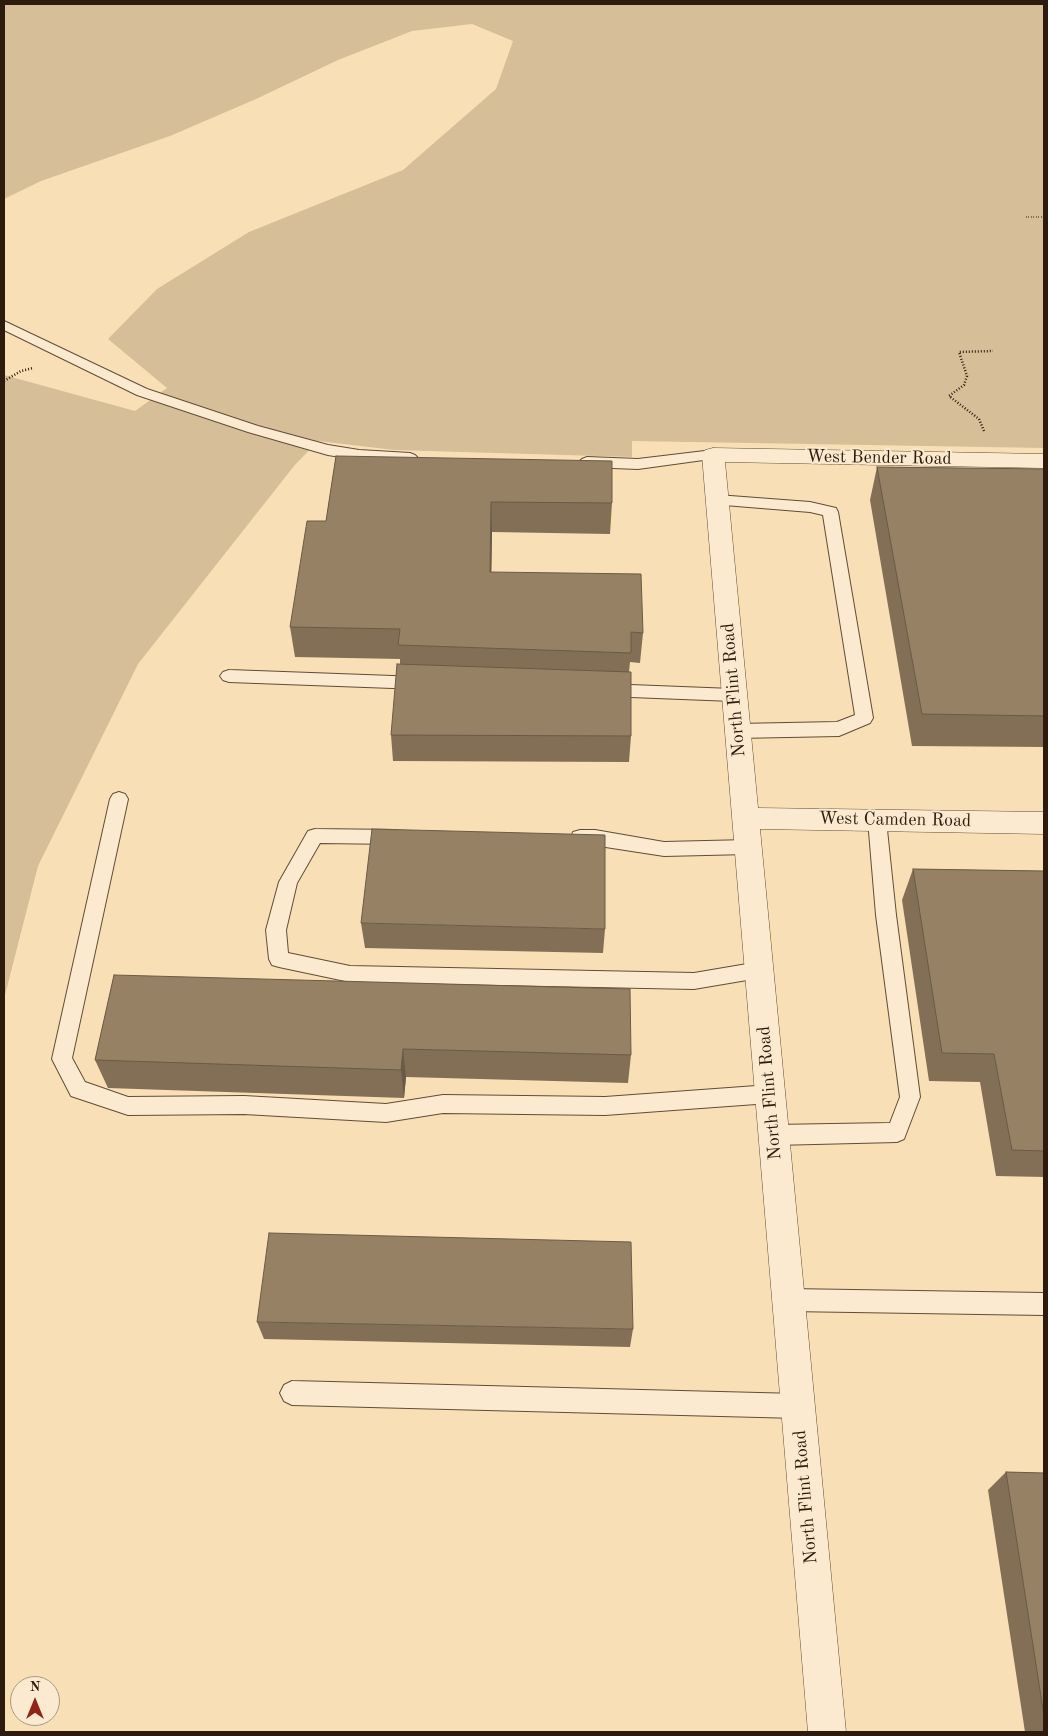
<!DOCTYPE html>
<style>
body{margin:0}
#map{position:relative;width:1048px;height:1736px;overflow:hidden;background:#f9dfb5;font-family:"Old Standard TT",serif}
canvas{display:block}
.frame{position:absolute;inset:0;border:5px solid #2d1c0d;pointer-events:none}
.north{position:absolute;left:10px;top:1676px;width:50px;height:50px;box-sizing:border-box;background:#fbeacf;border:1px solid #a99881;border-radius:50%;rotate:0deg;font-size:14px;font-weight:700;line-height:20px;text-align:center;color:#2d1c0d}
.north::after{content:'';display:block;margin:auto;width:18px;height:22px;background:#8f2418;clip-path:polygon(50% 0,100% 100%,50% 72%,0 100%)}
</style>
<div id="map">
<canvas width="1048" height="1736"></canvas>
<div class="frame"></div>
<div class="north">N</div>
</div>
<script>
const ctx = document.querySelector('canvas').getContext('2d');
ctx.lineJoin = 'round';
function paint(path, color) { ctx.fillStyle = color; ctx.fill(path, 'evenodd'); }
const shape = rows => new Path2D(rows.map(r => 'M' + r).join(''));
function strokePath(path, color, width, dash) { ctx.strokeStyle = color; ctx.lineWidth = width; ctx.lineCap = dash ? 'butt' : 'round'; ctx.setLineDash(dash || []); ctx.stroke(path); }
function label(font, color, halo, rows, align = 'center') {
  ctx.font = font + ' "Old Standard TT",serif'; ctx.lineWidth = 4; ctx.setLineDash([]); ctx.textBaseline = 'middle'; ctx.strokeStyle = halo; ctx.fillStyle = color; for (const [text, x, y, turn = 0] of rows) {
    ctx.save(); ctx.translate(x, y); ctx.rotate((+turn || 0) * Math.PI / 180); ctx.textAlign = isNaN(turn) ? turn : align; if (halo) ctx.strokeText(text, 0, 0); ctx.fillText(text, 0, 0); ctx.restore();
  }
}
paint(shape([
 [4,4,1044,4,1044,448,632,441,632,457,394,450,318,441,294,466,138,664,38,866,4,999,4,375,135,411,167,388,108,339,157,289,249,232,403,170,496,89,513,41,472,24,412,31,338,60,256,99,170,136,41,181,4,199]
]), '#d6be98');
const lane = shape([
 [4,321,147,389,258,426,328,445,359,450,410,453,415,455,418,458,415,461,410,463,359,460,328,455,248,432,137,395,4,330,4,321],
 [713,450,718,452,721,455,718,458,638,469,587,467,582,465,579,462,582,459,587,457,638,459,713,450],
 [717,495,810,502,836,508,838,512,873,718,870,723,839,736,737,738,731,736,728,731,731,726,737,724,837,722,855,715,823,515,810,512,712,504,709,500,712,496,717,495],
 [229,670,420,677,426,679,429,683,426,687,420,689,229,682,223,680,220,676,223,672,229,670],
 [605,684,733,689,739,690,742,695,739,700,733,701,605,696,599,694,596,690,599,686,605,684],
 [119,792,125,794,128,799,72,1058,85,1082,128,1097,244,1096,386,1104,443,1095,605,1097,770,1085,777,1087,780,1094,777,1101,770,1103,605,1115,443,1113,386,1122,244,1114,128,1115,71,1096,52,1059,110,799,113,794,119,792],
 [877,813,883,815,886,820,896,915,920,1097,904,1139,897,1142,774,1145,767,1142,763,1135,767,1128,774,1125,890,1123,900,1097,876,915,868,820,871,815,877,813],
 [315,829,395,830,402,832,404,837,402,842,395,844,320,843,297,883,286,930,288,953,350,966,694,973,759,962,766,964,769,970,766,976,759,978,694,989,350,982,279,967,272,965,269,959,266,930,279,882,308,831,315,829],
 [580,830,595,830,664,842,748,840,755,842,757,847,755,852,748,854,664,856,573,842,571,837,573,832,580,830],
 [789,1289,1044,1293,1044,1315,789,1311,781,1308,778,1300,781,1292,789,1289],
 [292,1381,798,1394,806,1398,810,1406,806,1414,798,1418,292,1405,284,1401,280,1393,284,1385,292,1381]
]);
const street = shape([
 [713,448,1044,454,1044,468,725,462,758,808,1044,812,1044,834,760,829,846,1732,808,1732,702,455,705,450,713,448]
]);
strokePath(lane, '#604d37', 2);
strokePath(street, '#604d37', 1);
strokePath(shape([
 [1026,217,1044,217]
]), '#2d1c0d', 2, [0.5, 2]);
strokePath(shape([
 [4,381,21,371,33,368],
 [984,431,979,419,949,396,964,385,967,376,959,352,993,351]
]), '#2d1c0d', 2.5, [1, 2]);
paint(lane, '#fbeacf');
paint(street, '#fbeacf');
paint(shape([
 [336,456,612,503,610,534,492,532,491,572,643,633,640,663,630,662,629,672,631,736,629,762,393,761,391,735,400,664,400,659,295,657,290,627,326,521],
 [877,467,1044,469,1044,747,912,746,870,500],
 [913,869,1044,871,1044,1177,996,1176,980,1082,929,1081,902,900],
 [361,923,605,929,603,953,365,948],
 [114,975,631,1055,628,1083,406,1077,404,1098,108,1088,95,1060],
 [257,1322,633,1329,630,1347,264,1339],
 [1006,1472,1044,1473,1044,1732,1025,1732,988,1490]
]), '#826f56');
paint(shape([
 [491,502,492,532,491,602,490,572],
 [403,1049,406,1077,404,1098,401,1070]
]), '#6a5a46');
const building = shape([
 [336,456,612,461,612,503,491,502,490,572,641,574,643,633,631,632,631,653,398,645,400,629,290,627,307,521,326,521,336,456],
 [877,467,1044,469,1044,716,922,714,877,467],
 [397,664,631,672,631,736,391,735,397,664],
 [372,829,605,835,605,929,361,923,372,829],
 [913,869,1044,871,1044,1151,1012,1150,994,1054,942,1053,913,869],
 [114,975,630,989,631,1055,403,1049,401,1070,95,1060,114,975],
 [269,1233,631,1242,633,1329,257,1322,269,1233],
 [1006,1472,1044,1473,1044,1716,1006,1472]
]);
paint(building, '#978164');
strokePath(building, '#6a5a46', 1);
label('18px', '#2d1c0d', '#fbeacf', [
 ["West Bender Road",879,458,1],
 ["North Flint Road",734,690,-95],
 ["West Camden Road",895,820,1],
 ["North Flint Road",770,1093,-95],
 ["North Flint Road",806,1497,-95]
]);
</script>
